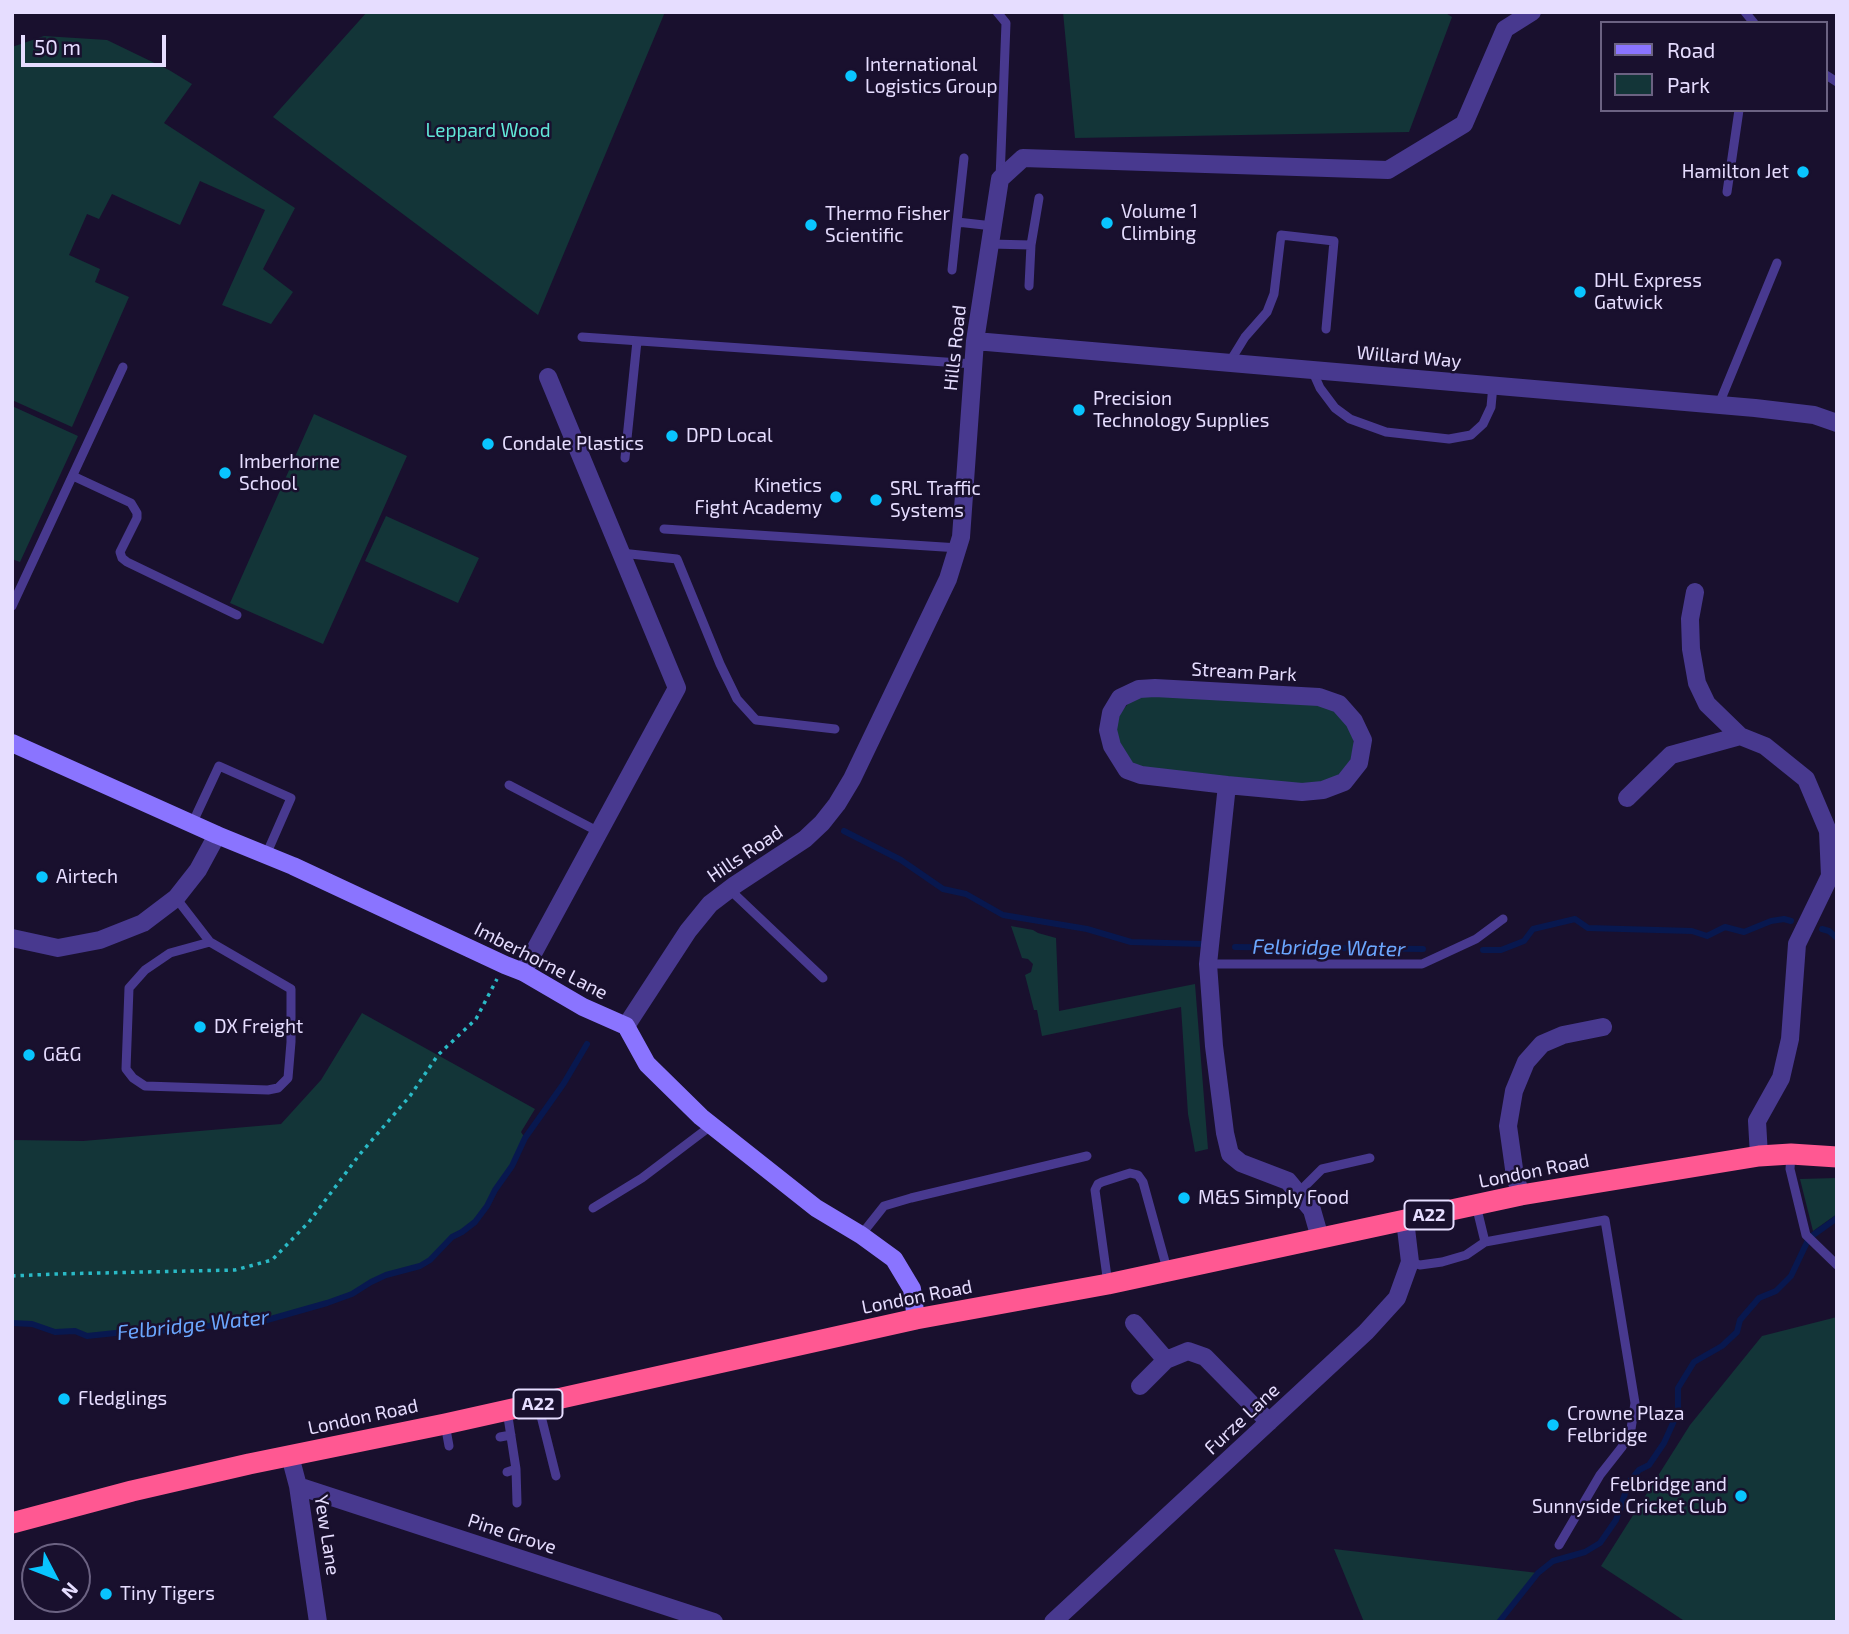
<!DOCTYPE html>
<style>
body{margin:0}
#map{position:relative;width:1849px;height:1634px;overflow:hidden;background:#19102e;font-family:"Exo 2",sans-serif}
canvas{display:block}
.frame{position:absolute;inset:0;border:14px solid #e6ddff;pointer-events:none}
.legend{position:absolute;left:1600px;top:21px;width:228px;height:91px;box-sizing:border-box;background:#19102e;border:2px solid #6b6282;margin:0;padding:9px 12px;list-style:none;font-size:21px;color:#e6ddff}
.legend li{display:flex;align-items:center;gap:14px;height:35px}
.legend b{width:35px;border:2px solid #6b6282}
.north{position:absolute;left:21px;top:1543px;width:70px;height:70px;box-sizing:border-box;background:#19102e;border:2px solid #6b6282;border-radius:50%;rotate:132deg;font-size:19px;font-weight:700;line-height:28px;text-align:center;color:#e6ddff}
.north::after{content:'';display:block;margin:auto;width:24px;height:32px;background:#09c5ff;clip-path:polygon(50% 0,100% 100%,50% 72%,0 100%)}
.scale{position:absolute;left:21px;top:35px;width:145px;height:32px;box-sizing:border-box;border:4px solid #e6ddff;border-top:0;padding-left:9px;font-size:21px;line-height:24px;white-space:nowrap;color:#e6ddff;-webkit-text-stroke:5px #19102e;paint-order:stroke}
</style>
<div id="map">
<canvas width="1849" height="1634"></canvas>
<div class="frame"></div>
<ul class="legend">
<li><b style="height:9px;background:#8a74ff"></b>Road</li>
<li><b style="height:19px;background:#133538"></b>Park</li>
</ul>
<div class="north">N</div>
<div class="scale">50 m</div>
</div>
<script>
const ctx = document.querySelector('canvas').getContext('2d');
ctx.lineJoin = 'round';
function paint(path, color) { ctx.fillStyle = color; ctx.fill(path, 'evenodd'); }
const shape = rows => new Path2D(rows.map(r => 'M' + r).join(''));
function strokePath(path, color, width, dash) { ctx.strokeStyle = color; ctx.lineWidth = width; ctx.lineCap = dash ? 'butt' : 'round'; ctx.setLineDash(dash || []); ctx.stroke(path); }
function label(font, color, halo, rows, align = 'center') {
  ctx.font = font + ' "Exo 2",sans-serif'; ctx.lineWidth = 5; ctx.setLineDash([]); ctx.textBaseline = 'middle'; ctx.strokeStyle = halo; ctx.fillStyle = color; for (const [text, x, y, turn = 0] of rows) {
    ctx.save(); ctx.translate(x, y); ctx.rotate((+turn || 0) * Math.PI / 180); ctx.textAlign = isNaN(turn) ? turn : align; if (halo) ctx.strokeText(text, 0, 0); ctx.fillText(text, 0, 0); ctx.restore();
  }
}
paint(shape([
 [367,12,665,12,538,315,273,117],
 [1063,12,1444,12,1452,17,1409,132,1075,138],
 [44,36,107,40,169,70,192,84,164,123,295,208,263,269,293,292,271,324,222,305,265,210,200,181,180,225,112,194,99,219,87,214,69,255,100,269,95,282,129,297,72,427,12,400,12,47],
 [12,406,78,436,20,562,12,559],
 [314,414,407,456,323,644,230,603],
 [386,516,479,558,458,603,365,561],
 [1143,694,1322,705,1336,711,1352,730,1354,745,1351,759,1340,774,1324,783,1307,785,1141,769,1135,766,1119,745,1116,731,1119,715,1131,700],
 [1011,926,1033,930,1038,933,1056,938,1059,1011,1195,984,1208,1149,1195,1152,1188,1114,1181,1007,1042,1036,1037,1010,1034,1010,1025,975,1031,972,1033,964,1028,959,1022,958],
 [362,1013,535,1109,521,1132,525,1138,512,1166,495,1190,487,1206,475,1222,462,1232,452,1237,430,1260,420,1266,386,1275,371,1282,352,1294,327,1303,267,1320,157,1331,144,1330,87,1336,75,1331,55,1332,32,1324,12,1323,12,1140,83,1141,281,1124,321,1080],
 [1837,1178,1837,1214,1813,1231,1800,1179],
 [1837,1317,1837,1622,1686,1622,1601,1566,1690,1425,1762,1336],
 [1334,1549,1538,1573,1499,1622,1364,1622]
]), '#133538');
strokePath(shape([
 [844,831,901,860,943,889,966,894,1003,915,1087,929,1131,942,1203,944],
 [1822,929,1829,931,1837,938],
 [1235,947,1423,949],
 [1483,950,1501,950,1524,941,1533,929,1575,919,1588,928,1692,931,1707,936,1725,927,1744,932,1771,921,1784,919,1791,921],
 [12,1323,32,1324,55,1332,75,1331,87,1336,144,1330,157,1331,267,1320,327,1303,352,1294,371,1282,386,1275,420,1266,430,1260,452,1237,462,1232,475,1222,487,1206,495,1190,512,1166,525,1138,564,1083,587,1044],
 [1499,1622,1538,1573,1553,1561,1585,1552,1600,1543,1616,1520,1629,1482,1639,1470,1649,1465,1664,1443,1678,1412,1678,1388,1694,1362,1722,1346,1737,1332,1740,1320,1759,1298,1776,1291,1791,1276,1809,1238,1837,1218]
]), '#08184f', 6);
strokePath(shape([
 [12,1276,55,1274,235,1270,272,1260,309,1222,360,1154,410,1096,438,1055,476,1019,497,979]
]), '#2abac6', 3.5, [3.5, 5]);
strokePath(shape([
 [997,12,1006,23,1000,179],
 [1745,12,1754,23],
 [1826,75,1837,82],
 [964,158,957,222,993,226],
 [1727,192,1739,110],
 [990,244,1031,245,1029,286],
 [1031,245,1039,198],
 [952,270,957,222],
 [582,337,974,364],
 [1229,363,1245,337,1267,312,1274,294,1281,235,1334,241,1326,329],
 [1312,370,1320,388,1335,408,1350,419,1386,432,1449,439,1471,435,1483,424,1491,407,1493,385],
 [1719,404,1777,263],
 [625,458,637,341],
 [73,476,131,503,137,513,137,518,120,552,122,558,127,562,237,615],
 [664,529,959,548],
 [621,553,677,559,720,664,737,699,756,720,835,729],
 [12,606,123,367],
 [509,785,599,832],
 [192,824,219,766,291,798,266,855],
 [729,889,823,978],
 [176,898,210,942,291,989,291,1042,288,1078,278,1088,268,1090,145,1086,133,1078,126,1069,129,988,145,970,170,953,210,942],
 [1208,964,1422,964,1476,939,1503,919],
 [1791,1155,1790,1169,1806,1235,1837,1265],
 [1298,1193,1322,1169,1370,1158],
 [1476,1205,1485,1242,1605,1220,1635,1403,1631,1429,1622,1447,1600,1475,1559,1545],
 [593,1208,642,1178,712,1125],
 [861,1235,884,1206,911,1198,1087,1156],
 [1410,1262,1420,1265,1442,1262,1466,1255,1485,1242],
 [1108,1284,1095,1190,1098,1184,1102,1182,1130,1173,1138,1175,1143,1182,1167,1269],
 [538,1404,556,1476],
 [445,1424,449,1446],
 [500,1437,511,1435],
 [516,1469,517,1503],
 [507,1472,516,1469,508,1417,510,1411]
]), '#48398f', 9);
strokePath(shape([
 [975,341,1755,408,1814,415,1837,423],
 [1695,592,1690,619,1691,649,1697,683,1707,704,1740,736,1765,746,1806,779,1828,831,1830,876,1797,944,1790,1039,1781,1078,1757,1121,1759,1156],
 [1227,785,1302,792,1323,790,1344,782,1359,763,1363,740,1354,721,1339,704,1319,697,1155,688,1139,689,1120,698,1111,713,1108,730,1112,746,1127,770,1141,775,1227,785,1208,964,1214,1046,1225,1133,1230,1154,1241,1163,1288,1181,1312,1210,1320,1238],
 [1627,798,1671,755,1740,736],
 [12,938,58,948,100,940,143,923,176,898,198,870,217,835],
 [523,972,677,688,548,377],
 [626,1026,688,931,710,904,735,885,805,839,822,823,837,804,852,779,948,579,961,537,975,341,1000,179,1023,158,1388,170,1464,124,1505,29,1532,12],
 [1521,1195,1515,1176,1508,1126,1514,1091,1526,1062,1542,1044,1563,1035,1603,1027],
 [1134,1323,1166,1360],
 [1140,1386,1166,1360,1188,1351,1205,1357,1269,1422],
 [290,1456,298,1486,318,1622],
 [298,1486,714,1622],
 [1053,1622,1366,1332,1397,1298,1410,1262,1405,1220]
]), '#48398f', 18);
strokePath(shape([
 [12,743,217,835,293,866,505,965,523,972,583,1007,626,1026,647,1064,701,1117,816,1208,861,1235,894,1259,912,1289,916,1319]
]), '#8a74ff', 18);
strokePath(shape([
 [12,1523,132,1491,249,1464,445,1424,916,1319,1108,1284,1521,1195,1759,1156,1791,1154,1837,1157]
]), '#ff5892', 21);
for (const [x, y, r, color] of [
 [851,76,7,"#09c5ff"],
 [1803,172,7,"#09c5ff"],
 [1107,223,7,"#09c5ff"],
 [811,225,7,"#09c5ff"],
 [1580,292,7,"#09c5ff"],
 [1079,410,7,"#09c5ff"],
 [672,436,7,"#09c5ff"],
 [488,444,7,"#09c5ff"],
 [225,473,7,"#09c5ff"],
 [836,497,7,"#09c5ff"],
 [876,500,7,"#09c5ff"],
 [42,877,7,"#09c5ff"],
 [200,1027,7,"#09c5ff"],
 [29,1055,7,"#09c5ff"],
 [1184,1198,7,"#09c5ff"],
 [64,1399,7,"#09c5ff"],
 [1553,1425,7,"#09c5ff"],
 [1741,1496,7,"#09c5ff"],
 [106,1594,7,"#09c5ff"]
]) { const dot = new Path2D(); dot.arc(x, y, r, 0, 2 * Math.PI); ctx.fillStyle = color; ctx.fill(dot); strokePath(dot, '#19102e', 2.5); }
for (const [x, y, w] of [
 [1429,1215,49],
 [538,1404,49]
]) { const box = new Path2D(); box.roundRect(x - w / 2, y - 14.5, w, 29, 5); ctx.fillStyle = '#19102e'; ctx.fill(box); strokePath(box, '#e6ddff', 2); }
label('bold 18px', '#e6ddff', null, [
 ["A22",1429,1215],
 ["A22",538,1404]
]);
label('19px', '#e6ddff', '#19102e', [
 ["International",865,65],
 ["Logistics Group",865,87],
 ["Hamilton Jet",1789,172,"right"],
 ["Volume 1",1121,212],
 ["Climbing",1121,234],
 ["Thermo Fisher",825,214],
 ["Scientific",825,236],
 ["DHL Express",1594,281],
 ["Gatwick",1594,303],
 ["Precision",1093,399],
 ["Technology Supplies",1093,421],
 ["DPD Local",686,436],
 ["Condale Plastics",502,444],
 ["Imberhorne",239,462],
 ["School",239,484],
 ["Kinetics",822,486,"right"],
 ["Fight Academy",822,508,"right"],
 ["SRL Traffic",890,489],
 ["Systems",890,511],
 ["Airtech",56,877],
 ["DX Freight",214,1027],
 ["G&G",43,1055],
 ["M&S Simply Food",1198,1198],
 ["Fledglings",78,1399],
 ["Crowne Plaza",1567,1414],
 ["Felbridge",1567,1436],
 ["Felbridge and",1727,1485,"right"],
 ["Sunnyside Cricket Club",1727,1507,"right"],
 ["Tiny Tigers",120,1594]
], 'left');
label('19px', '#61e7d8', '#19102e', [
 ["Leppard Wood",488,131]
]);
label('19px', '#e6ddff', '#19102e', [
 ["Hills Road",955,348,-84],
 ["Willard Way",1409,357,5],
 ["Stream Park",1244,672,3],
 ["Hills Road",745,854,-34],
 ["Imberhorne Lane",541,961,27],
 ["London Road",1534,1171,-11],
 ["London Road",917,1297,-11],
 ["London Road",363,1417,-12],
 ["Furze Lane",1242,1419,-43],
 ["Pine Grove",512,1534,18],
 ["Yew Lane",327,1535,81]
]);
label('italic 21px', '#6ba7ff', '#19102e', [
 ["Felbridge Water",1329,948,1],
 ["Felbridge Water",193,1325,-6]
]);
</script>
